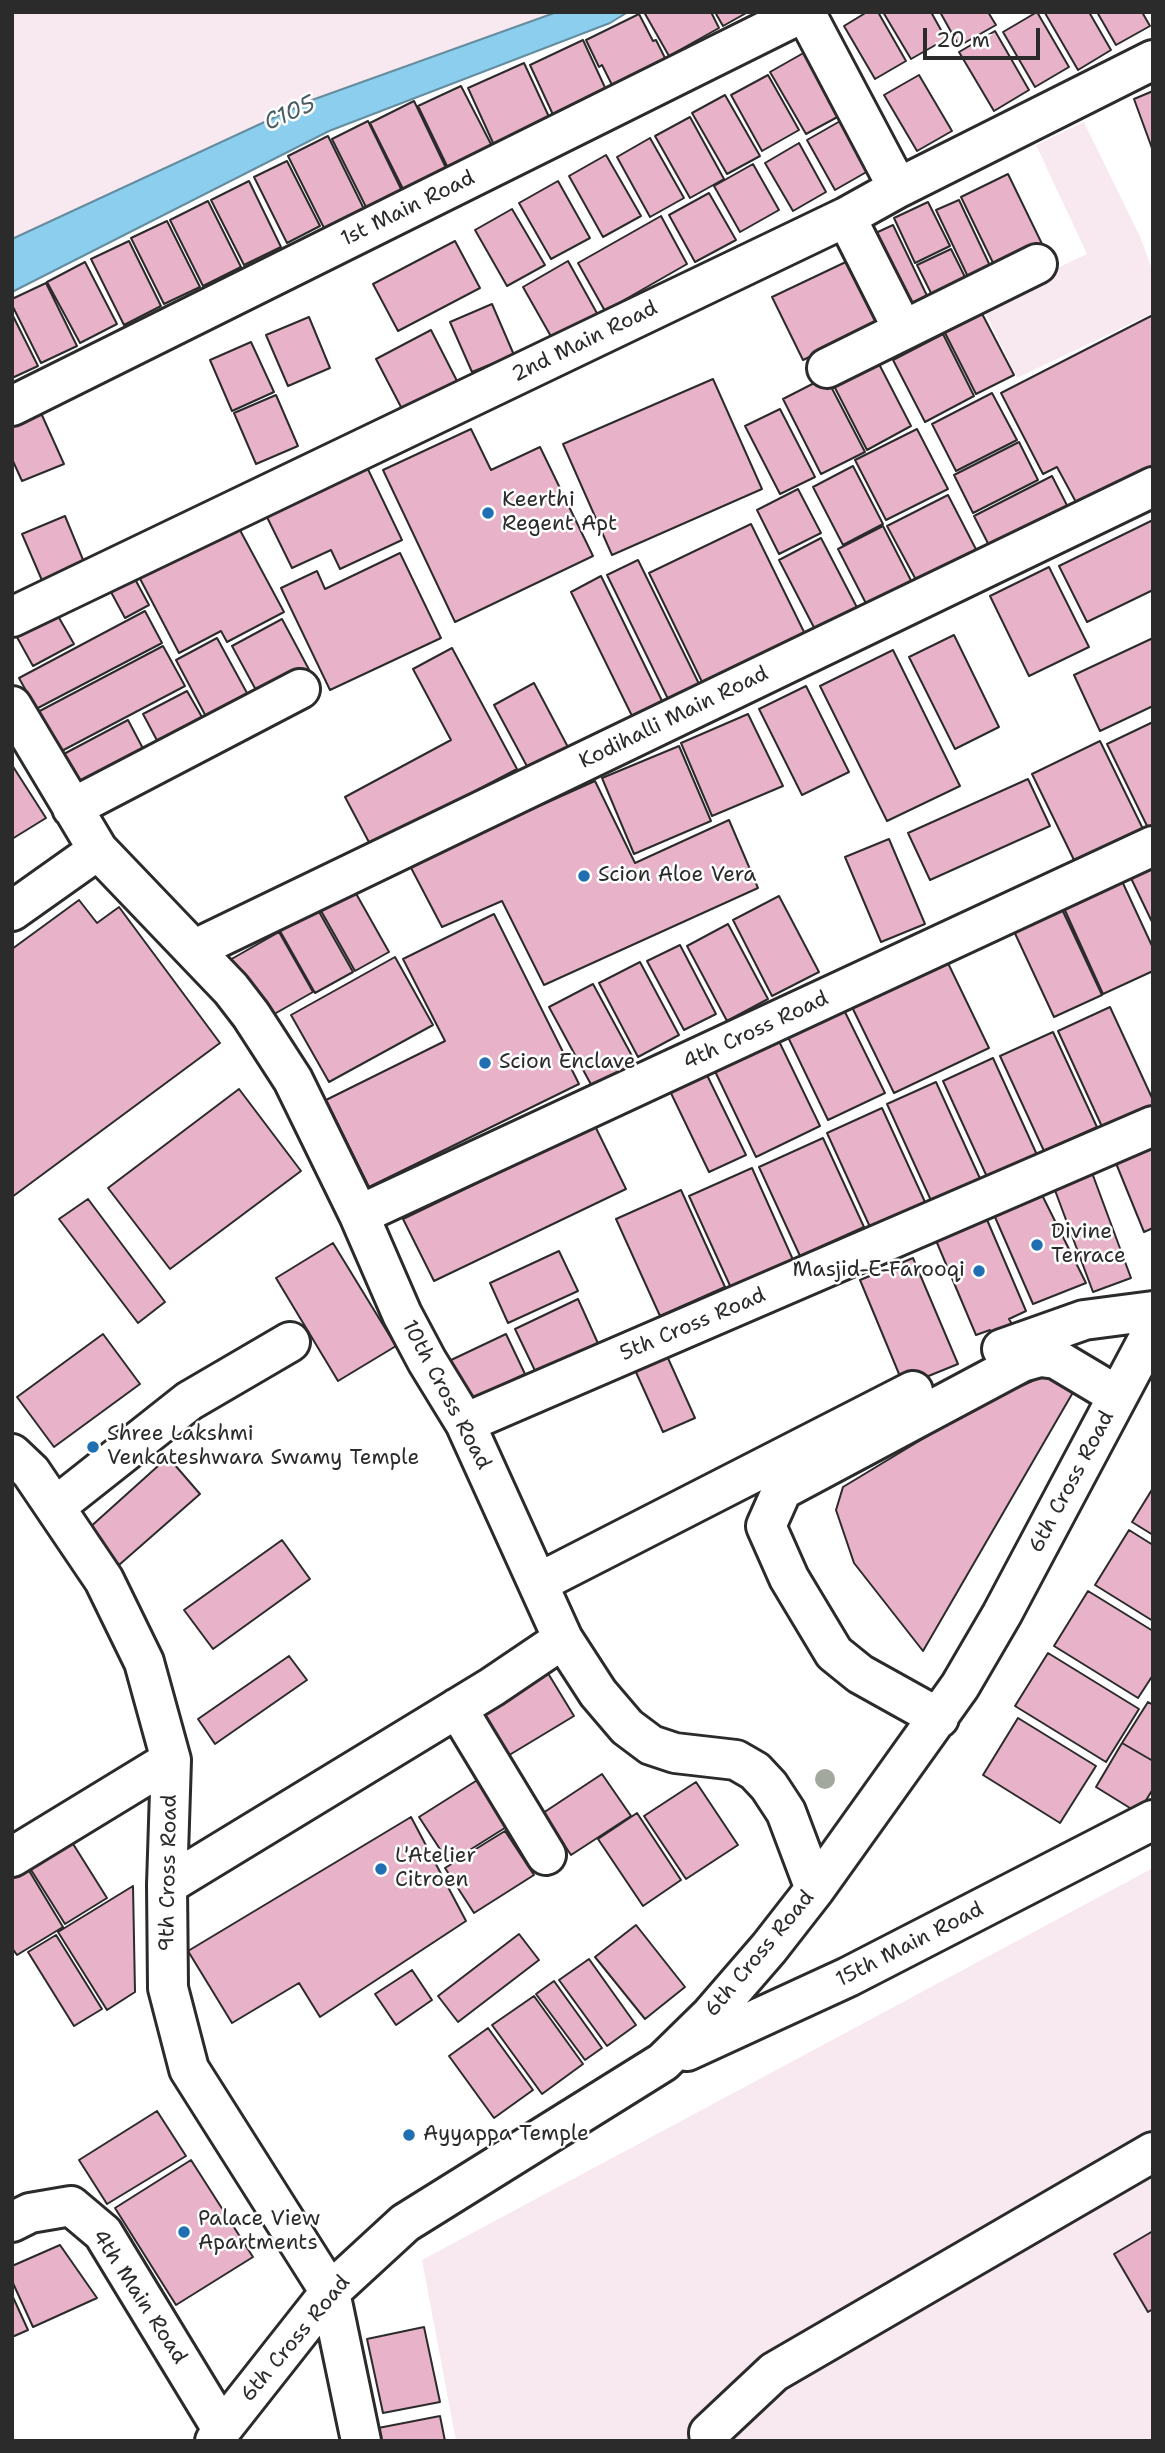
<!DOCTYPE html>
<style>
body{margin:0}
#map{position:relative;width:1165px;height:2453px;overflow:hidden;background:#fff;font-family:"Shantell Sans",sans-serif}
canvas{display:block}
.frame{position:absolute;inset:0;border:14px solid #2b2b2b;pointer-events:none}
.scale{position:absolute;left:923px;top:28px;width:117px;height:32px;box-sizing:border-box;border:4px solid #2b2b2b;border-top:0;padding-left:9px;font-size:21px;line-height:24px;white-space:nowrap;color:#2b2b2b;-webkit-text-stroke:5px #fff;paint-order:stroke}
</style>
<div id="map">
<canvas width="1165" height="2453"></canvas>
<div class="frame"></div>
<div class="scale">20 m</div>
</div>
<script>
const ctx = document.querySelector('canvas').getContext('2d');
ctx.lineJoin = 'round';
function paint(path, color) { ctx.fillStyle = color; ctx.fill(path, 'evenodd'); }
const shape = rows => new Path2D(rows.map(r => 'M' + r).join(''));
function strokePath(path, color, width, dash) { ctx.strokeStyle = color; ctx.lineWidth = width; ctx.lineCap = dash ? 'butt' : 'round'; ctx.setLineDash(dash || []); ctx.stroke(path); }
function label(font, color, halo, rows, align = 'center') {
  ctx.font = font + ' "Shantell Sans",sans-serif'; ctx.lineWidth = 5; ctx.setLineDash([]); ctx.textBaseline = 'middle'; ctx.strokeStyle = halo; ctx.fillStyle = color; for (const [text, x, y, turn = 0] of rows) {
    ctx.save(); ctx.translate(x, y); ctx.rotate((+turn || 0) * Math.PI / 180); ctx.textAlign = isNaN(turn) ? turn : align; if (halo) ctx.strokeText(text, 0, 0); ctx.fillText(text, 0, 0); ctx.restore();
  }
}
paint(shape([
 [12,12,557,12,312,100,12,239],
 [1084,122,1141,239,1153,272,1153,313,1017,378,981,304,1087,254,1036,145],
 [1153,1868,1153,2441,456,2441,422,2260]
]), '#f8e8ef');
const water = shape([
 [557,12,628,12,610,23,329,131,12,292,12,239,312,100,557,12]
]);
paint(water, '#8bceed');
strokePath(water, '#658d9f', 2);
const building = shape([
 [644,12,711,12,719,28,669,56,644,12],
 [715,12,748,12,723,26,715,12],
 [867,12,878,12,906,61,875,79,844,26,867,12],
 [883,12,931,12,946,39,911,59,883,12],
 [940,12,988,12,996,25,959,46,940,12],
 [1037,12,1069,67,1035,87,1003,32,1037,12],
 [1089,12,1111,50,1078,70,1045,13,1089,12],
 [1097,12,1142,12,1150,26,1116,45,1097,12],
 [639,14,653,41,656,40,666,60,613,87,602,65,599,67,586,40,639,14],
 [995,31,1029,90,994,111,959,52,995,31],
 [583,40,608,94,555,119,530,65,583,40],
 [807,51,843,114,806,134,770,72,807,51],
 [524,63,550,119,494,145,468,88,524,63],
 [768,75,799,130,762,151,731,95,768,75],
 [919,75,952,131,917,151,884,95,919,75],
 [461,86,492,146,448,168,418,106,461,86],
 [1153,91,1153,151,1134,99,1153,91],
 [725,95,760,156,727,174,692,113,725,95],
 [414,101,446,168,403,189,370,123,414,101],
 [690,117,724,179,690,198,655,136,690,117],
 [842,120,870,170,835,190,807,140,842,120],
 [368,121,402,191,367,209,332,139,368,121],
 [328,136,364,209,324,228,288,156,328,136],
 [650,138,684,198,650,217,617,157,650,138],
 [799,143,826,192,793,211,765,163,799,143],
 [606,155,641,216,603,237,569,176,606,155],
 [287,161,320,226,287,243,254,177,287,161],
 [753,164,779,210,740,232,714,186,753,164],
 [1008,174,1044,248,997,271,961,197,1008,174],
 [249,181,281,247,244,265,211,200,249,181],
 [558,181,590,238,551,259,519,203,558,181],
 [709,193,736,240,695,262,669,215,709,193],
 [959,200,992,270,970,281,936,210,959,200],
 [208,201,241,267,203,286,170,220,208,201],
 [928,202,950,246,915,263,894,218,928,202],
 [512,209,545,265,507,286,475,230,512,209],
 [661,216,687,264,605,311,578,263,661,216],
 [167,221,200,287,164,304,131,238,167,221],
 [893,225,931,304,905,316,867,237,893,225],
 [129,241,161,306,124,325,91,259,129,241],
 [455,241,480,288,398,331,373,284,455,241],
 [951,249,969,285,935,301,917,265,951,249],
 [850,260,881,323,803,360,772,297,850,260],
 [568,261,598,315,553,340,523,287,568,261],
 [85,262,117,324,80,343,47,282,85,262],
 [46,283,77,346,41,363,12,305,12,299,46,283],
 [492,304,514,355,472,372,450,322,492,304],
 [978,306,1014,375,976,394,941,325,978,306],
 [12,314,38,366,12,378,12,314],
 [1153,315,1153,465,1077,504,1057,467,1043,474,1001,393,1153,315],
 [309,317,330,368,288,386,266,335,309,317],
 [431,330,457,381,402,409,376,359,431,330],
 [943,334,974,396,925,422,893,360,943,334],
 [251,342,274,392,232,411,210,360,251,342],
 [879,364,911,426,867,450,834,386,879,364],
 [826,377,865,452,821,474,783,399,826,377],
 [713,379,762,489,612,555,563,444,713,379],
 [992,393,1017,440,956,471,932,424,992,393],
 [276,395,298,446,256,464,234,413,276,395],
 [780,409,815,477,780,494,745,426,780,409],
 [41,413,64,464,22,481,12,459,12,425,41,413],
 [471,429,491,470,540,447,593,556,455,622,383,470,471,429],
 [917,429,948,489,886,520,855,460,917,429],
 [1019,442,1038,480,973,513,954,475,1019,442],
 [364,461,402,540,340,569,331,550,292,568,263,509,364,461],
 [853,466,883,524,843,545,813,487,853,466],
 [1052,476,1074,519,996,559,974,516,1052,476],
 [798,489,821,533,779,554,757,510,798,489],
 [948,495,982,561,922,591,887,526,948,495],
 [65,516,86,567,44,585,22,534,65,516],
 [234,519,284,612,227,642,221,631,179,653,136,571,234,519],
 [1153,520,1153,590,1087,622,1059,566,1153,520],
 [751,524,806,636,704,686,649,573,751,524],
 [883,526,918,594,873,617,838,549,883,526],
 [821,538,863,619,821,641,779,560,821,538],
 [400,553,441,638,330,690,281,588,317,571,325,589,400,553],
 [638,560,702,690,671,705,607,575,638,560],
 [1049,567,1089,647,1029,676,990,596,1049,567],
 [129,568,149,605,125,618,105,581,129,568],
 [601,576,666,709,636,724,571,592,601,576],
 [54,609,74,644,33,666,13,630,54,609],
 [145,611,162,643,36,709,19,678,145,611],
 [282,619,313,677,263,703,232,646,282,619],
 [954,635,999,727,955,749,909,657,954,635],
 [217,638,253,704,211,726,176,660,217,638],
 [1153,638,1153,706,1100,731,1074,675,1153,638],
 [163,646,185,686,56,754,34,714,163,646],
 [452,648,517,769,371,846,345,797,451,740,413,669,452,648],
 [893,650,960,786,887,821,820,686,893,650],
 [534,683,569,749,529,770,494,705,534,683],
 [806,686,849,772,802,795,759,709,806,686],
 [187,691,206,724,161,748,143,714,187,691],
 [748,714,783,786,712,816,681,743,748,714],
 [128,720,148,758,80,794,60,756,128,720],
 [1153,722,1153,830,1150,832,1107,744,1153,722],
 [1100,741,1143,829,1075,862,1032,774,1100,741],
 [679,746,711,821,634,854,602,778,679,746],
 [12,765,46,818,12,839,12,765],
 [1028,779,1050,826,930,880,908,833,1028,779],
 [595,781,635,863,729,820,758,888,544,985,502,901,442,927,409,864,595,781],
 [889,839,925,924,881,942,845,857,889,839],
 [1153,860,1153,924,1128,872,1153,860],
 [1121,879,1153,948,1153,971,1103,994,1063,906,1121,879],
 [354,890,389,952,355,971,320,909,354,890],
 [779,896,819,972,772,996,733,920,779,896],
 [79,900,97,923,119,907,220,1043,12,1197,12,949,79,900],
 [1060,905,1102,995,1054,1017,1012,927,1060,905],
 [318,910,353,972,315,993,280,931,318,910],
 [494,914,579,1084,369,1187,326,1100,445,1041,403,959,494,914],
 [728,924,768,999,727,1021,687,946,728,924],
 [279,932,313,992,262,1021,228,961,279,932],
 [680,945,716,1014,684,1030,647,961,680,945],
 [395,957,433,1025,329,1082,291,1015,395,957],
 [946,959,989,1048,894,1093,851,1005,946,959],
 [640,962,679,1035,638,1057,599,983,640,962],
 [593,984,638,1067,594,1090,549,1007,593,984],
 [842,1006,885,1093,828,1120,786,1033,842,1006],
 [1110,1007,1153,1100,1153,1109,1104,1131,1058,1031,1110,1007],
 [1053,1032,1097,1127,1044,1151,1000,1056,1053,1032],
 [776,1035,820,1126,756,1157,712,1065,776,1035],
 [993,1058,1038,1157,988,1179,943,1081,993,1058],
 [704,1069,746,1155,709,1172,668,1087,704,1069],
 [936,1082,983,1185,934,1207,887,1104,936,1082],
 [239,1089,301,1171,170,1269,108,1188,239,1089],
 [882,1108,925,1202,870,1227,827,1133,882,1108],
 [595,1126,626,1189,434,1281,403,1219,595,1126],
 [1153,1134,1153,1228,1144,1232,1111,1151,1153,1134],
 [823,1138,864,1227,800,1256,759,1167,823,1138],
 [752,1168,794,1262,732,1290,689,1196,752,1168],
 [1091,1170,1131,1278,1093,1292,1053,1185,1091,1170],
 [1037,1185,1086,1283,1033,1304,991,1208,1037,1185],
 [681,1190,725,1287,660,1316,616,1219,681,1190],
 [88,1199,165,1302,138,1323,59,1219,88,1199],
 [982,1208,1026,1311,1009,1319,1016,1331,994,1340,990,1330,976,1335,932,1231,982,1208],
 [333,1243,396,1346,338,1381,276,1278,333,1243],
 [559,1251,578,1291,508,1323,490,1283,559,1251],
 [913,1258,958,1364,904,1386,860,1280,913,1258],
 [578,1299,601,1350,539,1379,515,1329,578,1299],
 [103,1334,140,1384,54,1447,17,1397,103,1334],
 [506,1334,525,1374,469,1401,449,1361,506,1334],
 [667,1356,695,1418,663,1432,635,1370,667,1356],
 [1050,1373,1079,1382,923,1651,854,1563,836,1510,843,1487,977,1406,1050,1373],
 [168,1457,200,1494,119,1565,88,1529,168,1457],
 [1153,1488,1153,1535,1132,1522,1153,1488],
 [1129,1530,1153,1545,1153,1621,1095,1585,1129,1530],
 [282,1540,310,1579,213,1649,184,1610,282,1540],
 [1088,1591,1153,1631,1153,1675,1138,1698,1054,1646,1088,1591],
 [1048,1653,1139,1709,1106,1762,1015,1706,1048,1653],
 [289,1656,307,1680,215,1744,198,1719,289,1656],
 [546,1670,574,1716,506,1757,479,1711,546,1670],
 [1148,1702,1153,1705,1153,1761,1122,1743,1148,1702],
 [1018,1718,1096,1766,1060,1823,983,1775,1018,1718],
 [1122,1743,1153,1761,1153,1789,1138,1813,1096,1787,1122,1743],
 [602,1774,631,1816,571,1855,543,1813,602,1774],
 [479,1779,508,1826,449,1863,419,1817,479,1779],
 [696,1782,738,1845,686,1879,644,1816,696,1782],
 [637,1813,681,1880,643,1906,598,1839,637,1813],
 [411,1817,466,1921,320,2017,299,1983,232,2023,188,1951,411,1817],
 [505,1831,534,1875,474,1913,445,1868,505,1831],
 [70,1839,107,1898,65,1924,28,1865,70,1839],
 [25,1864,63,1927,17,1955,12,1948,12,1872,25,1864],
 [133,1886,135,1992,107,2010,58,1932,133,1886],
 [636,1925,685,1987,645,2019,595,1957,636,1925],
 [519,1934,539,1960,458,2022,438,1996,519,1934],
 [56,1935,102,2009,74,2026,28,1952,56,1935],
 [589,1959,636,2025,607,2046,559,1980,589,1959],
 [412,1970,432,2000,396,2025,375,1994,412,1970],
 [554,1981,602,2048,585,2060,536,1994,554,1981],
 [534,1996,583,2064,542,2094,492,2025,534,1996],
 [488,2028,533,2090,494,2118,449,2056,488,2028],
 [157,2111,186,2156,107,2204,79,2160,157,2111],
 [191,2160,253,2257,176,2305,115,2208,191,2160],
 [1153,2231,1153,2309,1148,2312,1114,2254,1153,2231],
 [60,2245,97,2298,33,2327,12,2281,12,2266,60,2245],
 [12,2295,28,2330,12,2337,12,2295],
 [424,2327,440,2402,383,2413,367,2339,424,2327],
 [440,2416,445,2441,376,2441,373,2429,440,2416]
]);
paint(building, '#e8b2c9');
strokePath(building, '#2b2b2b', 2);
const minor = shape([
 [805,12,898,188],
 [846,217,903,330],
 [827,368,1037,264],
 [12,406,804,12],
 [12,617,846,217,898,188,1153,60],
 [12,706,98,850,231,989,251,1015,293,1080,359,1215,402,1314,427,1361,465,1423,563,1639,598,1693,627,1727,651,1745,675,1753,736,1760,755,1771,769,1786,786,1812,815,1889],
 [72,808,300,689],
 [12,911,98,850],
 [195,949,1153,487],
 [359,1215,1153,846],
 [1002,1349,1084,1320,1153,1311],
 [465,1423,1153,1126],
 [12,1454,31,1472,104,1580,144,1662,171,1760,167,1885,168,1988,189,2069,330,2292,361,2441],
 [55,1507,189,1401,290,1342],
 [538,1583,913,1391],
 [457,1708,546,1855],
 [939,1718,860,1674,834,1653,789,1578,766,1526,782,1490,1022,1362,1040,1357,1056,1359,1118,1396],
 [12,1857,171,1760],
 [167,1885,492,1687,563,1639],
 [687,2051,848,1977,1153,1820],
 [12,2222,30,2213,71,2206,103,2233,222,2429],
 [215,2441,222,2429,330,2292,405,2223,663,2062,711,2015,769,1948,815,1889,960,1686,1002,1614,1153,1330],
 [710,2441,709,2433,774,2372,1153,2152]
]);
strokePath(minor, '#2b2b2b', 44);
strokePath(minor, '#fff', 38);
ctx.fillStyle = '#a2a89d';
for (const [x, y] of [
 [825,1779]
]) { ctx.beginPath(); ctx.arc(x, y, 10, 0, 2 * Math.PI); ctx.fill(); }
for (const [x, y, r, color] of [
 [488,513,7,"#1f6fb2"],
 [584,876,7,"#1f6fb2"],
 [485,1063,7,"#1f6fb2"],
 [1037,1245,7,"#1f6fb2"],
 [979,1271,7,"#1f6fb2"],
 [93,1447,7,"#1f6fb2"],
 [381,1869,7,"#1f6fb2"],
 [409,2135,7,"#1f6fb2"],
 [184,2232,7,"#1f6fb2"]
]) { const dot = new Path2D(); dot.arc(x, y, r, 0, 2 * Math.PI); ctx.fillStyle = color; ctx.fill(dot); strokePath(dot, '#fff', 2.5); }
label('21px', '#2b2b2b', '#fff', [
 ["1st Main Road",408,209,-26],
 ["2nd Main Road",585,342,-26],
 ["Kodihalli Main Road",674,718,-26],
 ["4th Cross Road",756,1031,-25],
 ["5th Cross Road",693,1325,-23],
 ["10th Cross Road",446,1395,62],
 ["6th Cross Road",1072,1482,-62],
 ["9th Cross Road",169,1873,-89],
 ["15th Main Road",910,1945,-27],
 ["6th Cross Road",760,1954,-50],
 ["4th Main Road",139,2297,57],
 ["6th Cross Road",296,2339,-50]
]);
label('21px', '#2b2b2b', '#fff', [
 ["Keerthi",502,501],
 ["Regent Apt",502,525],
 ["Scion Aloe Vera",598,876],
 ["Scion Enclave",499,1063],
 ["Divine",1051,1233],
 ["Terrace",1051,1257],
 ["Masjid-E-Farooqi",965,1271,"right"],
 ["Shree Lakshmi",107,1435],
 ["Venkateshwara Swamy Temple",107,1459],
 ["L'Atelier",395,1857],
 ["Citroen",395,1881],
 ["Ayyappa Temple",423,2135],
 ["Palace View",198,2220],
 ["Apartments",198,2244]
], 'left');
label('italic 23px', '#485c65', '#fff', [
 ["C105",290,114,-24]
]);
</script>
